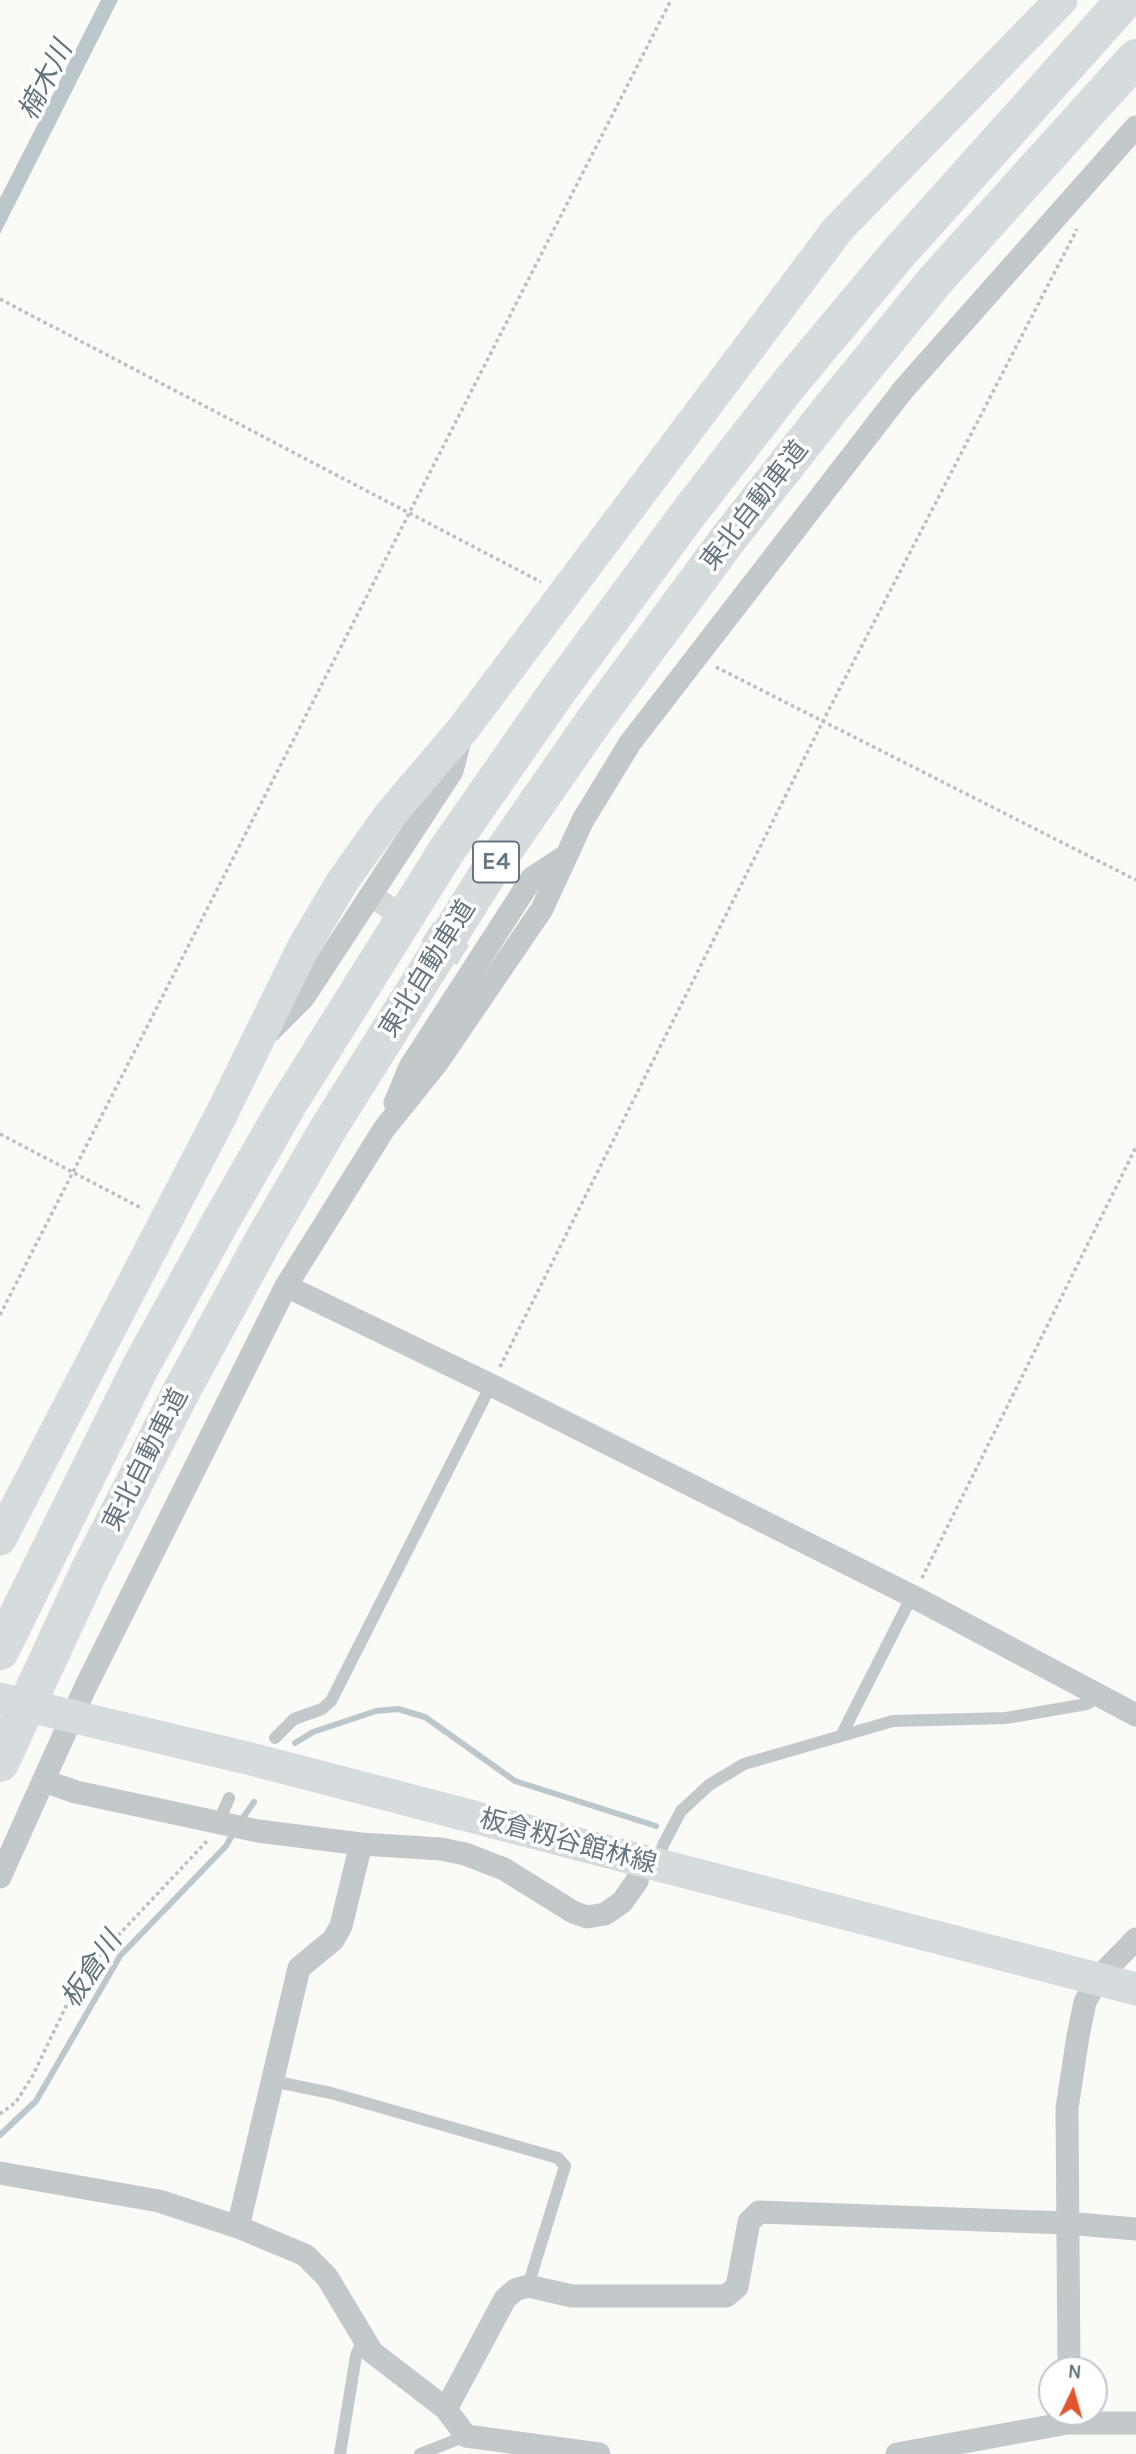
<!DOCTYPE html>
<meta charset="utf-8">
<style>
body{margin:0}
#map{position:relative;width:1136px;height:2454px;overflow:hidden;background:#fafaf7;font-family:Karla,sans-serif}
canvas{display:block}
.north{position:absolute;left:1038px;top:2356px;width:70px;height:70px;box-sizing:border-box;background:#fff;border:2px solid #c1c8cd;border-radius:50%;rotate:5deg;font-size:19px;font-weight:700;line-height:28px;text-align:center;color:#657682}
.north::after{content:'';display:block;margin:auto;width:24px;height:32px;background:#e2552f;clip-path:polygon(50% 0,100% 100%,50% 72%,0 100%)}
</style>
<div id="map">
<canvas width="1136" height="2454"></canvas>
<div class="north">N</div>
</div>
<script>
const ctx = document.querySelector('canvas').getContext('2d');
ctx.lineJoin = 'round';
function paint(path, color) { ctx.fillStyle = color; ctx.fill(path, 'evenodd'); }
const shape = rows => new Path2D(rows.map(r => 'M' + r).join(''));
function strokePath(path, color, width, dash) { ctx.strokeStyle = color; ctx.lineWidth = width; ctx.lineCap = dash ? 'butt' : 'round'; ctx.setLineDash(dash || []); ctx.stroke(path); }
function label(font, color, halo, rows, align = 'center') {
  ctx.font = font + ' Karla,"Noto Sans JP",sans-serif'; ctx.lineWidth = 7; ctx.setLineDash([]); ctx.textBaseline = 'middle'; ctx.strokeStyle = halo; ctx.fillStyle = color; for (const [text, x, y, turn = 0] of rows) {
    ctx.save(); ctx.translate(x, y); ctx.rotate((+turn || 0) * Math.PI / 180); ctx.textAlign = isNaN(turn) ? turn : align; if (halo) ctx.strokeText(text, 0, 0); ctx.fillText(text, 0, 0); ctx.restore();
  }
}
paint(shape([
 [101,0,118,0,0,234,0,198]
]), '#bbc7ca');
strokePath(shape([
 [295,1743,313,1732,376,1711,398,1709,425,1717,515,1781,656,1826],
 [240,1822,254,1802],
 [0,2135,36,2101,120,1956,226,1846,234,1832]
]), '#bbc7ca', 6);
strokePath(shape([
 [370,895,463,955]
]), '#d5d9da', 23, [23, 11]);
strokePath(shape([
 [0,299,541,582],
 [716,667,1136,880],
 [0,1134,143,1209],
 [0,1315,671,0],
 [500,1367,823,721,1077,229],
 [922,1578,1136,1147],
 [0,2114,16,2102,33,2075,81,1975,207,1841]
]), '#bbbfc2', 3.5, [3.5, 3.5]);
strokePath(shape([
 [841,1736,912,1596],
 [275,1738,294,1719,322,1709,331,1701,491,1385],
 [219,1821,229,1798],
 [658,1865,663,1845,681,1811,709,1785,744,1764,893,1721,1006,1718,1087,1704,1100,1696],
 [272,2081,331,2093,558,2158,565,2166,528,2286],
 [340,2454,356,2356,363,2338],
 [420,2454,466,2436]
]), '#c3c8cb', 12);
strokePath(shape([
 [270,1031,304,997,452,771,461,736],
 [395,1103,410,1067,532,878,564,857],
 [286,1286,491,1385,912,1596,1136,1715],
 [44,1781,76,1792,258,1831,361,1844,441,1849,465,1854,504,1869,573,1912,587,1917,605,1914,622,1902,637,1881,642,1862],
 [0,1877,86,1686,286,1286,384,1129,437,1063,542,909,583,820,630,743,903,390,1136,127],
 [0,2173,159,2201,238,2227,305,2255,327,2277,372,2352,446,2409,466,2436,599,2454],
 [238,2227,299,1968,333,1940,341,1926,361,1844],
 [1069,2370,1067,2108,1078,2036,1085,2002,1098,1978,1136,1939],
 [446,2409,505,2299,515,2290,528,2286,572,2296,726,2296,737,2287,749,2222,759,2212,1066,2223,1136,2229],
 [897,2454,1068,2423,1136,2423]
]), '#c3c8cb', 23);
strokePath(shape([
 [0,1539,221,1115,303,948,342,882,389,816,463,729,838,229,1061,0],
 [0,1699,251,1759,1136,1989]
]), '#d6dbde', 33);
strokePath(shape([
 [0,1651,141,1366,221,1221,287,1106,447,850,557,692,688,514,789,384,896,256,1125,0],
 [0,1763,89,1571,182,1390,263,1241,328,1129,489,872,596,718,728,539,828,412,934,282,1136,58]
]), '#d6dbde', 38);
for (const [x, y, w] of [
 [496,862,46]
]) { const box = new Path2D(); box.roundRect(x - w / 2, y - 20.5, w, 41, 5); ctx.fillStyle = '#fff'; ctx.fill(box); strokePath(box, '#657682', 2); }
label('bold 24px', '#657682', null, [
 ["E4",496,862]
]);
label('26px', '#657682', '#fff', [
 ["東北自動車道",755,506,-52],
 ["東北自動車道",428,969,-58],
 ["東北自動車道",146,1460,-63],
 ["板倉籾谷館林線",568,1842,15]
]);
label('italic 28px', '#60757c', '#fff', [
 ["楠木川",46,81,-63],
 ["板倉川",92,1970,-56]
]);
</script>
